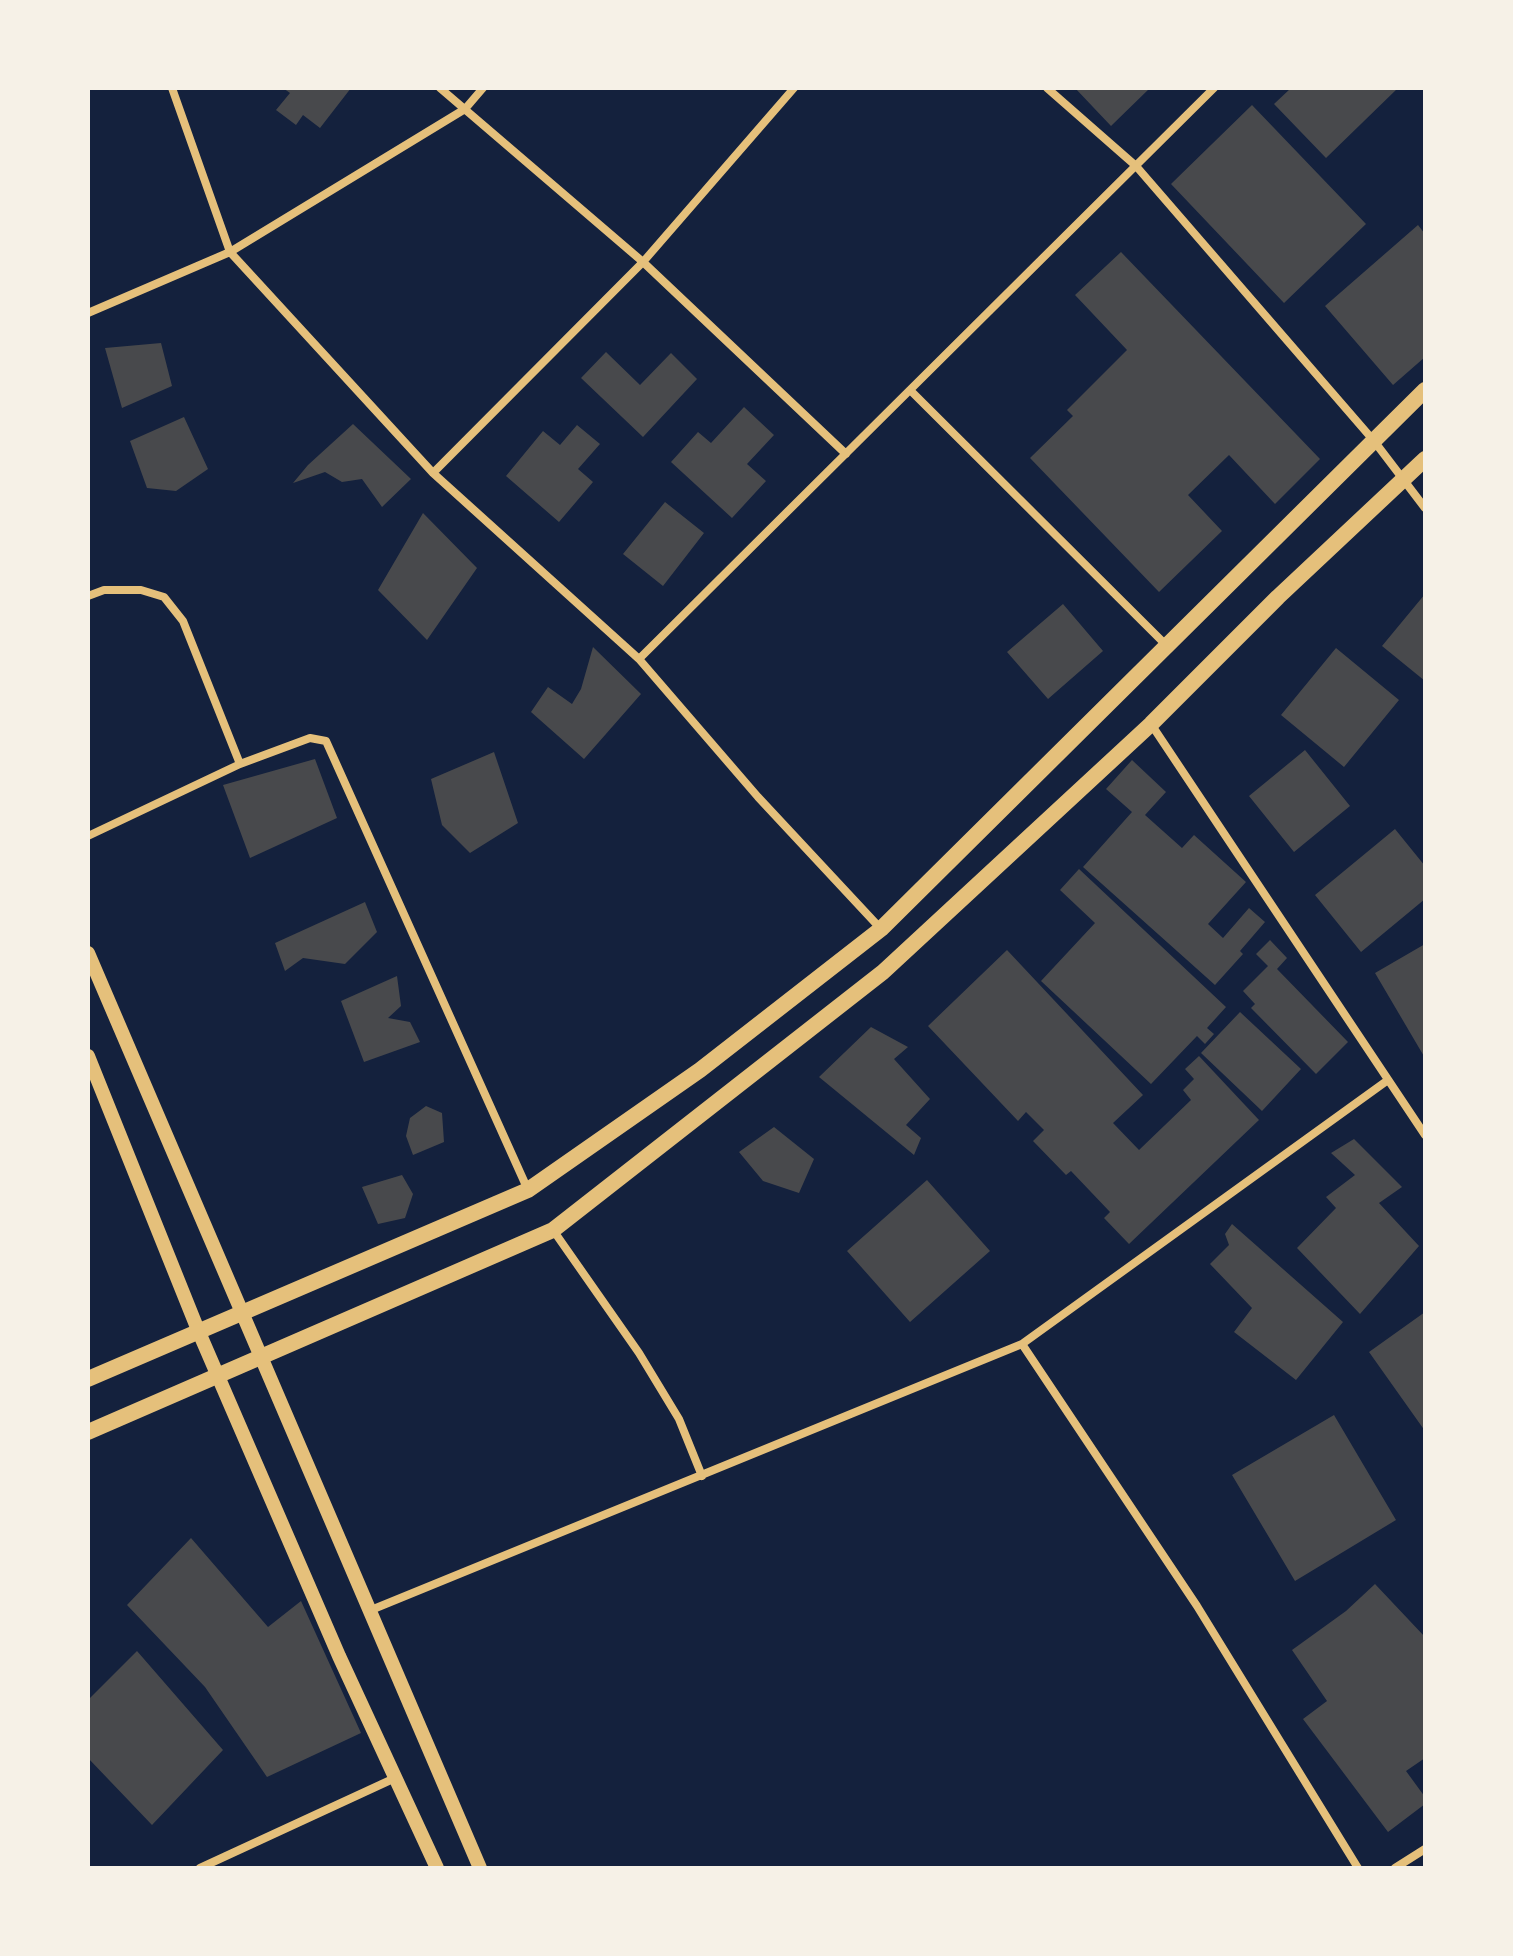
<!DOCTYPE html>
<style>
body{margin:0}
#map{position:relative;width:1513px;height:1956px;overflow:hidden;background:#14213d;font-family:"Archivo Narrow",sans-serif}
canvas{display:block}
.frame{position:absolute;inset:0;border:90px solid #f6f1e7;pointer-events:none}
</style>
<div id="map">
<canvas width="1513" height="1956"></canvas>
<div class="frame"></div>
</div>
<script>
const ctx = document.querySelector('canvas').getContext('2d');
ctx.lineJoin = 'round';
function paint(path, color) { ctx.fillStyle = color; ctx.fill(path, 'evenodd'); }
const shape = rows => new Path2D(rows.map(r => 'M' + r).join(''));
function strokePath(path, color, width, dash) { ctx.strokeStyle = color; ctx.lineWidth = width; ctx.lineCap = dash ? 'butt' : 'round'; ctx.setLineDash(dash || []); ctx.stroke(path); }
paint(shape([
 [283,88,351,88,320,128,303,115,296,125,276,110,290,93],
 [1075,88,1150,88,1111,126],
 [1291,88,1398,88,1326,158,1274,104],
 [1252,105,1366,224,1284,303,1171,184],
 [1418,225,1425,234,1425,357,1393,385,1325,306],
 [1121,252,1320,459,1275,504,1229,455,1188,495,1222,531,1159,592,1030,458,1073,416,1067,410,1127,350,1075,295],
 [161,343,172,386,122,408,105,348],
 [606,352,640,385,671,353,697,379,643,437,581,378],
 [744,407,774,435,747,464,766,481,732,518,671,462,698,432,711,443],
 [184,417,208,469,176,491,147,488,130,441],
 [353,424,411,479,382,507,362,479,342,482,325,472,293,483,308,465],
 [577,425,600,444,578,469,593,482,559,522,506,476,543,431,560,445],
 [665,502,704,533,663,586,623,554],
 [423,513,477,568,427,640,378,590],
 [1425,594,1425,681,1382,646],
 [1063,604,1103,651,1048,699,1007,652],
 [593,647,641,694,584,759,531,712,548,687,572,704,581,689],
 [1336,648,1399,700,1344,767,1281,715],
 [1305,750,1350,806,1294,852,1249,796],
 [494,752,518,823,470,853,442,825,431,779],
 [315,759,337,818,250,858,223,785],
 [1132,760,1166,792,1145,815,1182,848,1194,835,1246,882,1208,924,1223,938,1249,908,1265,922,1240,951,1243,954,1215,985,1083,867,1132,812,1106,789],
 [1395,829,1425,866,1425,899,1361,952,1315,895],
 [1079,869,1226,1007,1207,1028,1214,1034,1205,1044,1197,1036,1151,1084,1041,981,1095,923,1060,890],
 [365,902,377,932,345,964,303,958,285,971,275,943],
 [1270,940,1287,958,1277,969,1348,1042,1316,1074,1251,1008,1255,1004,1243,991,1268,966,1256,954],
 [1425,944,1425,1058,1375,973],
 [1007,950,1143,1095,1113,1123,1139,1150,1191,1100,1183,1090,1194,1079,1185,1069,1199,1056,1259,1120,1129,1244,1104,1218,1110,1212,1071,1171,1066,1175,1033,1141,1044,1130,1026,1112,1018,1121,928,1026],
 [397,976,401,1006,388,1018,410,1022,420,1042,364,1062,341,1001],
 [1240,1012,1301,1069,1262,1111,1201,1053],
 [871,1027,908,1047,894,1059,930,1099,906,1125,921,1138,914,1155,819,1077],
 [426,1106,442,1113,444,1142,413,1155,406,1136,410,1118],
 [774,1127,814,1159,799,1193,763,1181,739,1152],
 [1354,1139,1402,1187,1379,1203,1419,1246,1360,1314,1297,1248,1336,1208,1326,1197,1355,1175,1331,1153],
 [402,1175,413,1194,405,1218,378,1224,362,1187],
 [927,1180,990,1251,910,1322,847,1251],
 [1232,1224,1343,1322,1296,1380,1234,1332,1252,1308,1210,1264,1229,1245,1225,1234],
 [1425,1312,1425,1431,1369,1352],
 [1334,1415,1396,1520,1295,1581,1232,1475],
 [191,1538,268,1627,301,1601,361,1733,267,1777,205,1687,127,1605],
 [1375,1584,1425,1637,1425,1758,1406,1771,1425,1797,1425,1804,1388,1832,1303,1719,1327,1701,1292,1650,1346,1611],
 [137,1651,223,1750,152,1825,88,1758,88,1700]
]), '#48494c');
strokePath(shape([
 [172,88,230,252,433,473,639,659,758,797,881,929],
 [440,88,643,262,846,454],
 [1047,88,1136,166,1374,441,1425,508],
 [88,313,230,252,465,109,483,88],
 [910,390,1166,645],
 [433,473,643,262,794,88],
 [88,596,104,590,141,590,164,597,183,621,240,764],
 [639,659,1214,88],
 [1151,724,1425,1135],
 [88,836,240,764,310,738,326,741,528,1190],
 [553,1230,639,1353,679,1419,702,1476],
 [1022,1344,1197,1606,1358,1868],
 [371,1610,1022,1344,1388,1080],
 [200,1868,395,1778],
 [1395,1868,1425,1849]
]), '#e5c07b', 8);
strokePath(shape([
 [88,953,480,1868],
 [88,1056,198,1330,339,1656,437,1868]
]), '#e5c07b', 14);
strokePath(shape([
 [88,1379,528,1190,700,1070,881,929,1425,390],
 [88,1432,553,1230,883,972,1151,724,1278,597,1425,459]
]), '#e5c07b', 16);
</script>
